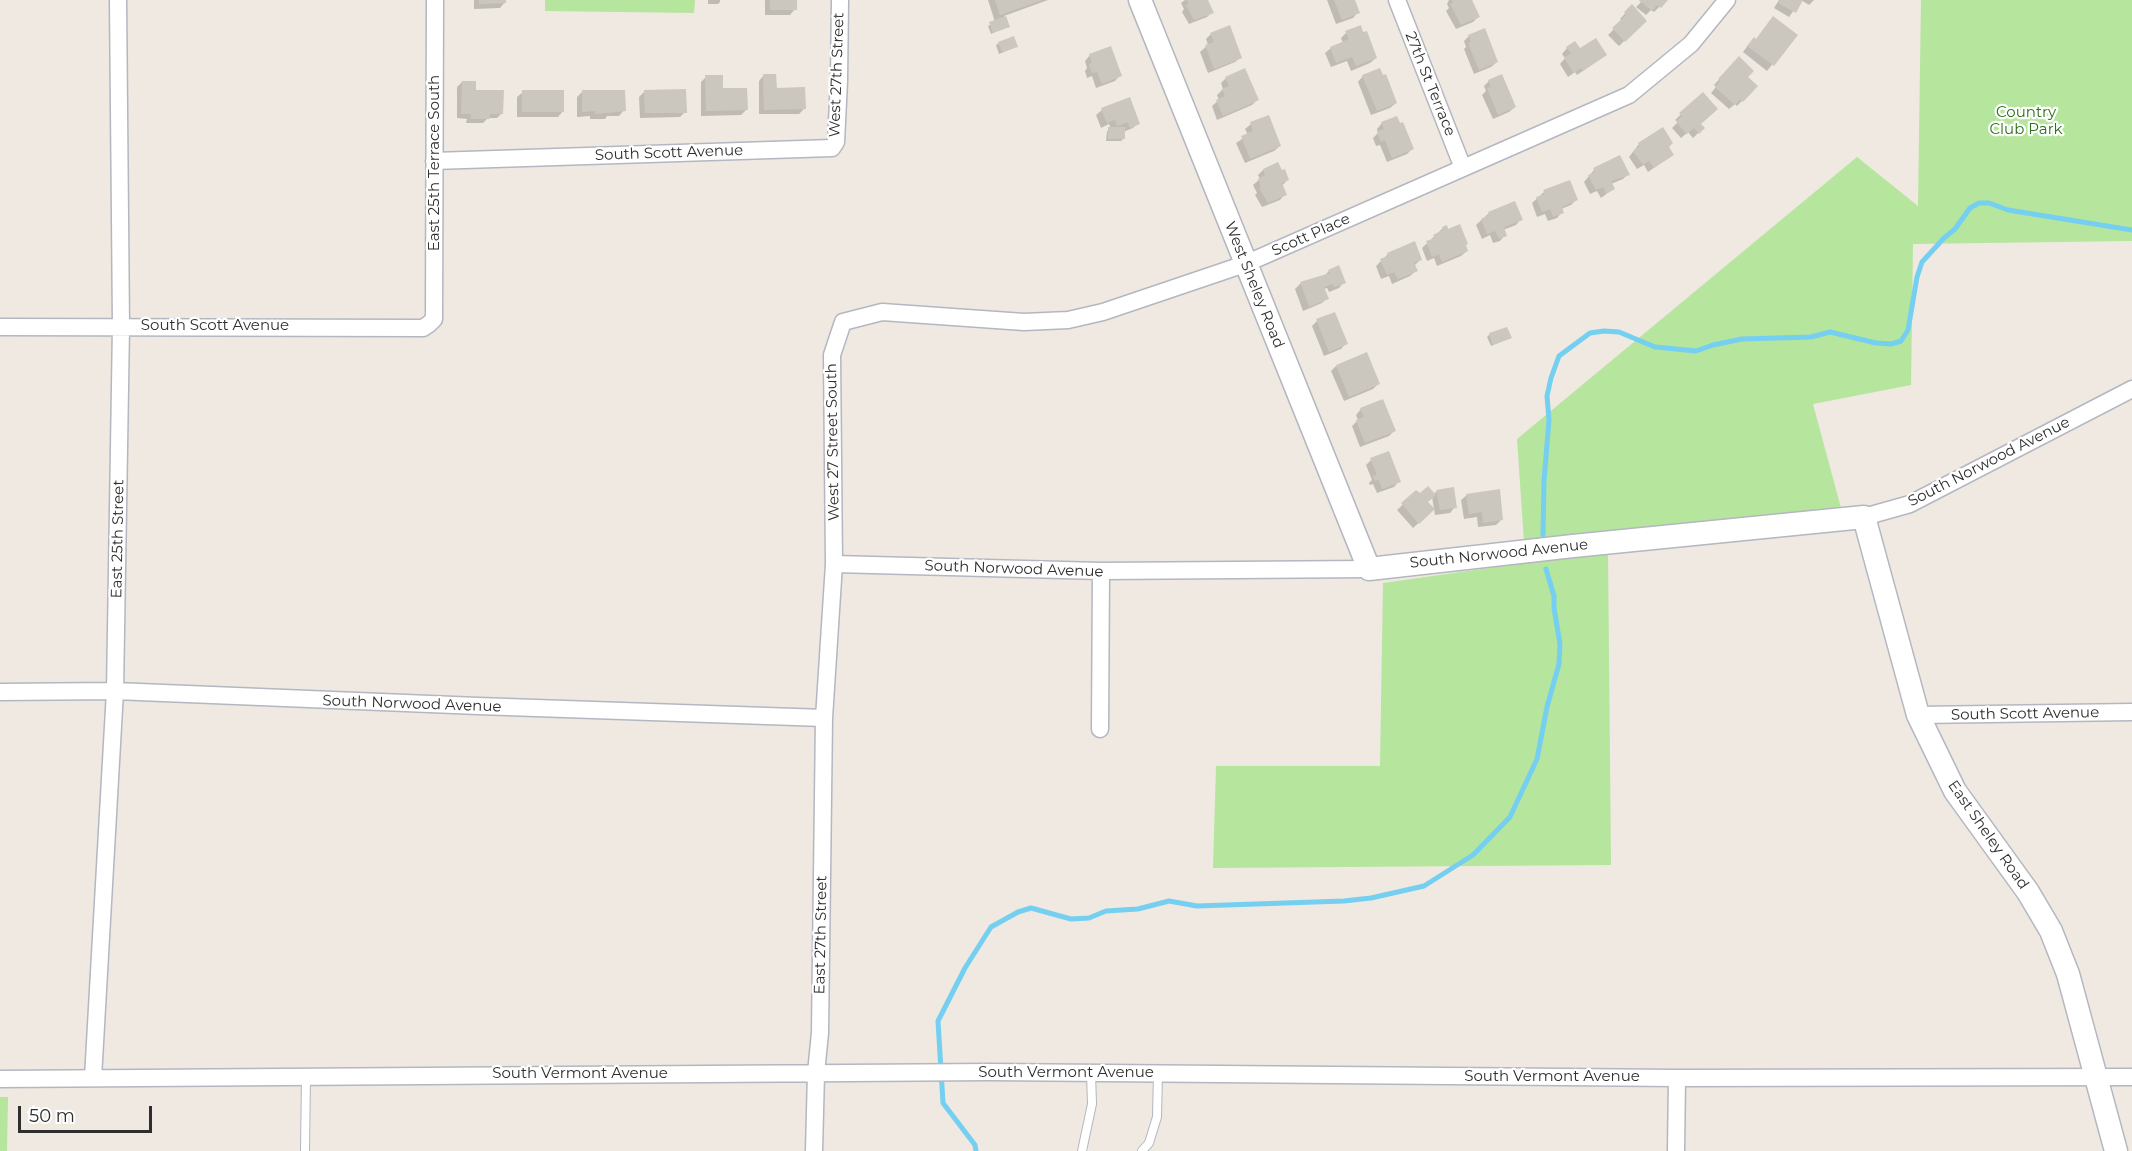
<!DOCTYPE html>
<style>
body{margin:0}
#map{position:relative;width:2132px;height:1151px;overflow:hidden;background:#efe9e1;font-family:Montserrat,sans-serif}
canvas{display:block}
.scale{position:absolute;left:18px;top:1106px;width:134px;height:27px;box-sizing:border-box;border:3px solid #2e2e2e;border-top:0;padding-left:8px;font-size:18px;line-height:21px;white-space:nowrap;color:#2e2e2e;-webkit-text-stroke:4px #fff;paint-order:stroke}
</style>
<div id="map">
<canvas width="2132" height="1151"></canvas>
<div class="scale">50 m</div>
</div>
<script>
const ctx = document.querySelector('canvas').getContext('2d');
ctx.lineJoin = 'round';
function paint(path, color) { ctx.fillStyle = color; ctx.fill(path, 'evenodd'); }
const shape = rows => new Path2D(rows.map(r => 'M' + r).join(''));
function strokePath(path, color, width, dash) { ctx.strokeStyle = color; ctx.lineWidth = width; ctx.lineCap = dash ? 'butt' : 'round'; ctx.setLineDash(dash || []); ctx.stroke(path); }
function label(font, color, halo, rows, align = 'center') {
  ctx.font = font + ' Montserrat,sans-serif'; ctx.lineWidth = 4.5; ctx.setLineDash([]); ctx.textBaseline = 'middle'; ctx.strokeStyle = halo; ctx.fillStyle = color; for (const [text, x, y, turn = 0] of rows) {
    ctx.save(); ctx.translate(x, y); ctx.rotate((+turn || 0) * Math.PI / 180); ctx.textAlign = isNaN(turn) ? turn : align; if (halo) ctx.strokeText(text, 0, 0); ctx.fillText(text, 0, 0); ctx.restore();
  }
}
paint(shape([
 [545,0,695,0,694,13,545,11],
 [1921,0,2132,0,2132,241,1913,244,1911,385,1813,404,1841,508,1524,542,1517,439,1857,157,1918,206],
 [1608,551,1611,865,1213,868,1216,766,1380,766,1383,583],
 [0,1097,8,1097,7,1151,0,1151]
]), '#b6e59e');
paint(shape([
 [474,0,505,0,505,2,500,8,474,9],
 [708,0,720,0,720,2,718,4,708,4],
 [765,0,795,0,795,9,790,15,765,15],
 [988,0,1048,0,1004,16,1008,26,991,34,988,26,995,22],
 [1185,0,1207,0,1212,12,1207,17,1189,24,1182,12,1184,9,1181,3],
 [1327,0,1353,0,1358,12,1353,18,1336,24],
 [1449,0,1473,0,1471,1,1478,17,1473,22,1456,29,1446,11,1449,8,1447,4],
 [1639,0,1666,0,1654,12,1651,10,1646,15,1636,7,1641,2],
 [1779,0,1814,0,1809,5,1801,0,1789,17,1774,8],
 [1632,6,1645,21,1619,46,1608,35,1622,21,1620,19],
 [1346,33,1376,58,1370,63,1351,71,1347,61,1331,67,1325,53,1331,48,1343,43,1341,38],
 [1211,34,1241,57,1235,62,1208,73,1200,52,1208,45,1206,39],
 [1795,35,1767,71,1743,52,1749,44,1756,40],
 [1469,36,1497,62,1491,67,1474,74,1464,49,1466,47,1464,41],
 [999,43,1014,48,999,54,996,45],
 [1567,48,1580,50,1605,55,1577,75,1575,72,1568,77,1560,64,1565,58,1562,54],
 [1090,55,1120,75,1115,81,1096,88,1092,76,1087,78,1085,71,1087,68,1085,61],
 [1739,58,1746,77,1756,86,1737,106,1735,104,1729,109,1711,93,1716,87,1714,85],
 [764,75,775,89,804,109,799,114,759,114,759,81],
 [1363,76,1396,103,1390,108,1371,115,1358,82],
 [706,77,721,90,746,110,741,115,701,116,701,82],
 [1226,78,1257,100,1252,105,1217,120,1212,106,1219,100,1217,95,1223,89,1221,83],
 [1489,81,1515,107,1509,112,1493,119,1482,95,1486,91,1484,86],
 [462,82,474,92,502,113,497,118,488,118,483,123,466,123,467,119,457,118,457,87],
 [645,91,685,112,680,117,640,118,639,97],
 [523,92,563,111,558,117,517,117,517,97],
 [582,92,624,110,619,116,607,116,605,119,590,119,590,116,577,117,577,97],
 [1703,94,1700,124,1703,128,1693,138,1688,132,1681,138,1672,128,1678,122,1675,120],
 [1129,99,1138,123,1133,128,1123,132,1123,139,1121,141,1106,141,1107,131,1111,129,1109,124,1101,128,1096,115,1102,110],
 [1382,123,1412,149,1407,154,1387,162,1380,145,1376,146,1373,138,1378,133,1377,129],
 [1251,124,1280,146,1274,151,1245,163,1236,143,1248,135,1245,129],
 [1639,144,1667,147,1672,155,1648,172,1644,165,1637,169,1629,157],
 [1263,170,1287,180,1282,186,1285,194,1280,200,1262,207,1255,195,1257,193,1253,185,1260,179,1258,175],
 [1594,170,1628,174,1623,179,1611,184,1613,189,1601,198,1597,191,1590,194,1584,182],
 [1544,192,1576,200,1571,205,1561,209,1562,212,1557,218,1548,221,1545,214,1537,217,1532,203],
 [1514,203,1521,219,1516,225,1503,230,1505,235,1500,241,1493,243,1490,235,1482,239,1476,225,1488,214],
 [1443,228,1464,245,1467,251,1461,256,1437,266,1434,258,1427,261,1422,248],
 [1388,254,1420,260,1414,266,1416,271,1410,276,1392,284,1389,276,1381,279,1376,266],
 [1329,271,1344,282,1339,288,1329,292,1327,288,1324,289,1327,298,1322,303,1303,311,1295,289,1300,284,1324,276],
 [1317,321,1346,343,1341,349,1324,356,1312,326],
 [1490,334,1510,338,1491,346,1487,337],
 [1336,366,1378,384,1373,389,1344,401,1331,371],
 [1361,409,1394,431,1389,436,1360,447,1352,426,1358,420,1356,415],
 [1371,460,1399,481,1394,487,1377,493,1373,484,1370,485,1369,483,1372,480,1366,465],
 [1437,491,1455,507,1450,513,1435,515,1432,497,1426,502,1428,514,1413,528,1397,510,1416,492,1419,495,1433,495],
 [1467,495,1501,520,1496,525,1478,527,1477,517,1464,519,1461,500]
]), '#0003');
strokePath(shape([
 [1543,535,1544,481,1549,420,1547,396,1551,378,1559,356,1590,333,1604,331,1619,332,1655,347,1696,351,1713,345,1742,339,1811,337,1830,332,1876,343,1891,344,1901,341,1908,330,1917,277,1922,262,1944,238,1955,229,1970,208,1979,203,1989,203,2008,210,2132,230],
 [976,1151,975,1145,943,1103,938,1021,965,968,991,927,1018,912,1031,908,1071,919,1089,918,1106,911,1138,909,1169,901,1197,906,1344,901,1371,898,1424,886,1473,855,1510,817,1537,759,1547,707,1559,664,1560,644,1554,608,1554,596,1546,569]
]), '#75cff0', 5);
paint(shape([
 [479,0,506,0,506,3,479,4],
 [770,0,797,0,797,10,770,10],
 [995,0,1043,0,1000,15],
 [1187,0,1208,0,1214,13,1194,20,1186,5,1189,4],
 [1334,0,1355,0,1360,13,1342,20],
 [1452,0,1472,0,1480,17,1461,25,1450,4,1453,3],
 [1639,0,1668,0,1661,8,1657,5,1652,11],
 [1780,0,1803,0,1796,13,1778,3],
 [1632,4,1647,21,1625,42,1612,28,1626,15,1624,12],
 [1006,16,1010,27,993,33,989,22],
 [1773,16,1798,35,1774,66,1747,46,1754,37,1756,39],
 [1230,25,1242,58,1214,69,1205,45,1214,42,1210,33],
 [1361,25,1363,32,1367,31,1377,58,1356,66,1352,57,1336,63,1330,47,1349,39,1345,31],
 [1485,28,1498,62,1479,70,1468,43,1471,42,1468,35],
 [1014,36,1018,47,1002,52,998,42],
 [1596,38,1607,55,1583,71,1581,68,1574,73,1564,58,1571,53,1566,47,1575,41,1580,48],
 [1111,46,1122,76,1102,84,1097,72,1092,73,1089,64,1092,63,1089,54],
 [1739,56,1754,71,1748,77,1758,86,1743,102,1740,99,1735,105,1715,87,1720,81,1718,79],
 [1245,68,1259,100,1223,116,1216,100,1225,96,1222,89,1229,86,1225,77],
 [1380,68,1383,75,1386,74,1397,103,1377,111,1362,75],
 [763,74,776,74,777,88,805,87,806,109,764,110],
 [1502,74,1516,107,1498,115,1487,88,1491,87,1488,80],
 [705,75,723,75,723,88,747,88,748,110,706,111],
 [462,81,476,81,476,90,504,90,503,114,490,114,490,119,471,119,471,114,461,114],
 [686,89,687,113,645,113,644,90],
 [522,90,564,90,564,112,522,112],
 [582,90,625,90,626,111,595,114,595,111,582,112],
 [1703,92,1718,109,1701,124,1705,128,1699,134,1694,128,1687,134,1676,122,1682,116,1679,113],
 [1130,97,1140,124,1130,128,1128,122,1117,126,1115,120,1107,123,1101,108],
 [1269,115,1281,146,1250,159,1241,136,1253,131,1250,122],
 [1397,116,1400,123,1403,122,1414,149,1392,158,1385,140,1381,142,1377,132,1384,129,1381,122],
 [1108,127,1125,127,1125,139,1108,139],
 [1663,127,1673,143,1669,147,1674,155,1654,168,1649,161,1643,165,1633,151,1640,146,1638,143],
 [1620,155,1630,175,1611,181,1615,189,1606,194,1603,187,1596,190,1588,175,1595,172,1593,168],
 [1278,162,1282,170,1285,169,1289,180,1282,183,1287,195,1268,203,1259,188,1261,187,1258,179,1265,175,1263,169],
 [1570,180,1578,200,1562,207,1564,213,1553,217,1550,209,1542,212,1536,197,1545,194,1543,190],
 [1515,201,1523,220,1504,227,1507,236,1499,239,1495,231,1487,234,1481,219,1489,215,1488,212],
 [1460,224,1468,244,1466,245,1468,251,1442,262,1439,254,1432,257,1426,241,1435,238,1433,235,1443,230,1442,227,1447,225,1448,229],
 [1415,241,1422,260,1414,263,1418,271,1398,279,1394,272,1387,275,1380,259,1388,256,1387,253],
 [1339,265,1346,283,1334,287,1332,284,1324,287,1329,299,1309,307,1300,282,1330,273,1328,270],
 [1335,312,1348,344,1329,352,1316,319],
 [1507,327,1512,338,1493,345,1489,333],
 [1367,352,1380,384,1349,397,1336,365],
 [1383,399,1396,431,1365,443,1356,420,1364,417,1360,408],
 [1389,451,1401,482,1382,489,1379,480,1375,481,1373,476,1377,475,1370,458],
 [1428,486,1436,495,1428,502,1435,509,1419,524,1401,503,1416,490,1420,493],
 [1454,487,1457,508,1440,510,1436,490],
 [1500,489,1503,520,1483,523,1482,512,1469,514,1466,494]
]), '#cbc7bf');
const lane = shape([
 [305,1151,306,1076],
 [1082,1151,1092,1104,1091,1073],
 [1142,1151,1149,1143,1157,1117,1158,1073]
]);
const street = shape([
 [1397,0,1463,168],
 [434,161,832,148,836,142,839,81,840,0],
 [0,327,423,328,429,324,434,319,435,0],
 [1864,517,1910,504,2132,389],
 [834,564,1101,571,1369,569],
 [0,692,115,691,478,706,824,718],
 [1918,715,2132,712],
 [1100,729,1101,571],
 [93,1078,115,691,121,326,118,0],
 [0,1079,990,1072,1677,1078,2132,1077],
 [814,1151,816,1073,820,1033,824,718,834,564,832,355,843,322,882,312,1024,322,1068,320,1103,312,1245,264,1629,95,1691,44,1727,0],
 [1676,1151,1677,1078]
]);
const secondary = shape([
 [1140,0,1369,569,1573,546,1864,517,1918,715,1955,791,2028,892,2051,931,2068,974,2116,1151]
]);
strokePath(lane, '#b4b7c1', 10);
strokePath(street, '#b4b7c1', 19);
strokePath(secondary, '#b4b7c1', 25);
strokePath(lane, '#fff', 8);
strokePath(street, '#fff', 16);
strokePath(secondary, '#fff', 22);
label('15px', '#2e2e2e', '#fff', [
 ["West 27th Street",837,75,-88],
 ["27th St Terrace",1430,84,68],
 ["South Scott Avenue",669,153,-2],
 ["East 25th Terrace South",435,163,-90],
 ["Scott Place",1311,235,-24],
 ["West Sheley Road",1254,285,68],
 ["South Scott Avenue",215,326],
 ["West 27 Street South",833,442,-91],
 ["South Norwood Avenue",1989,462,-27],
 ["East 25th Street",118,539,-89],
 ["South Norwood Avenue",1499,554,-6],
 ["South Norwood Avenue",1014,569,2],
 ["South Norwood Avenue",412,704,2],
 ["South Scott Avenue",2025,714,-1],
 ["East Sheley Road",1988,835,55],
 ["East 27th Street",821,935,-89],
 ["South Vermont Avenue",1066,1073],
 ["South Vermont Avenue",580,1074],
 ["South Vermont Avenue",1552,1077]
]);
label('15px', '#2c6e1b', '#fff', [
 ["Country",2026,113],
 ["Club Park",2026,130]
]);
</script>
